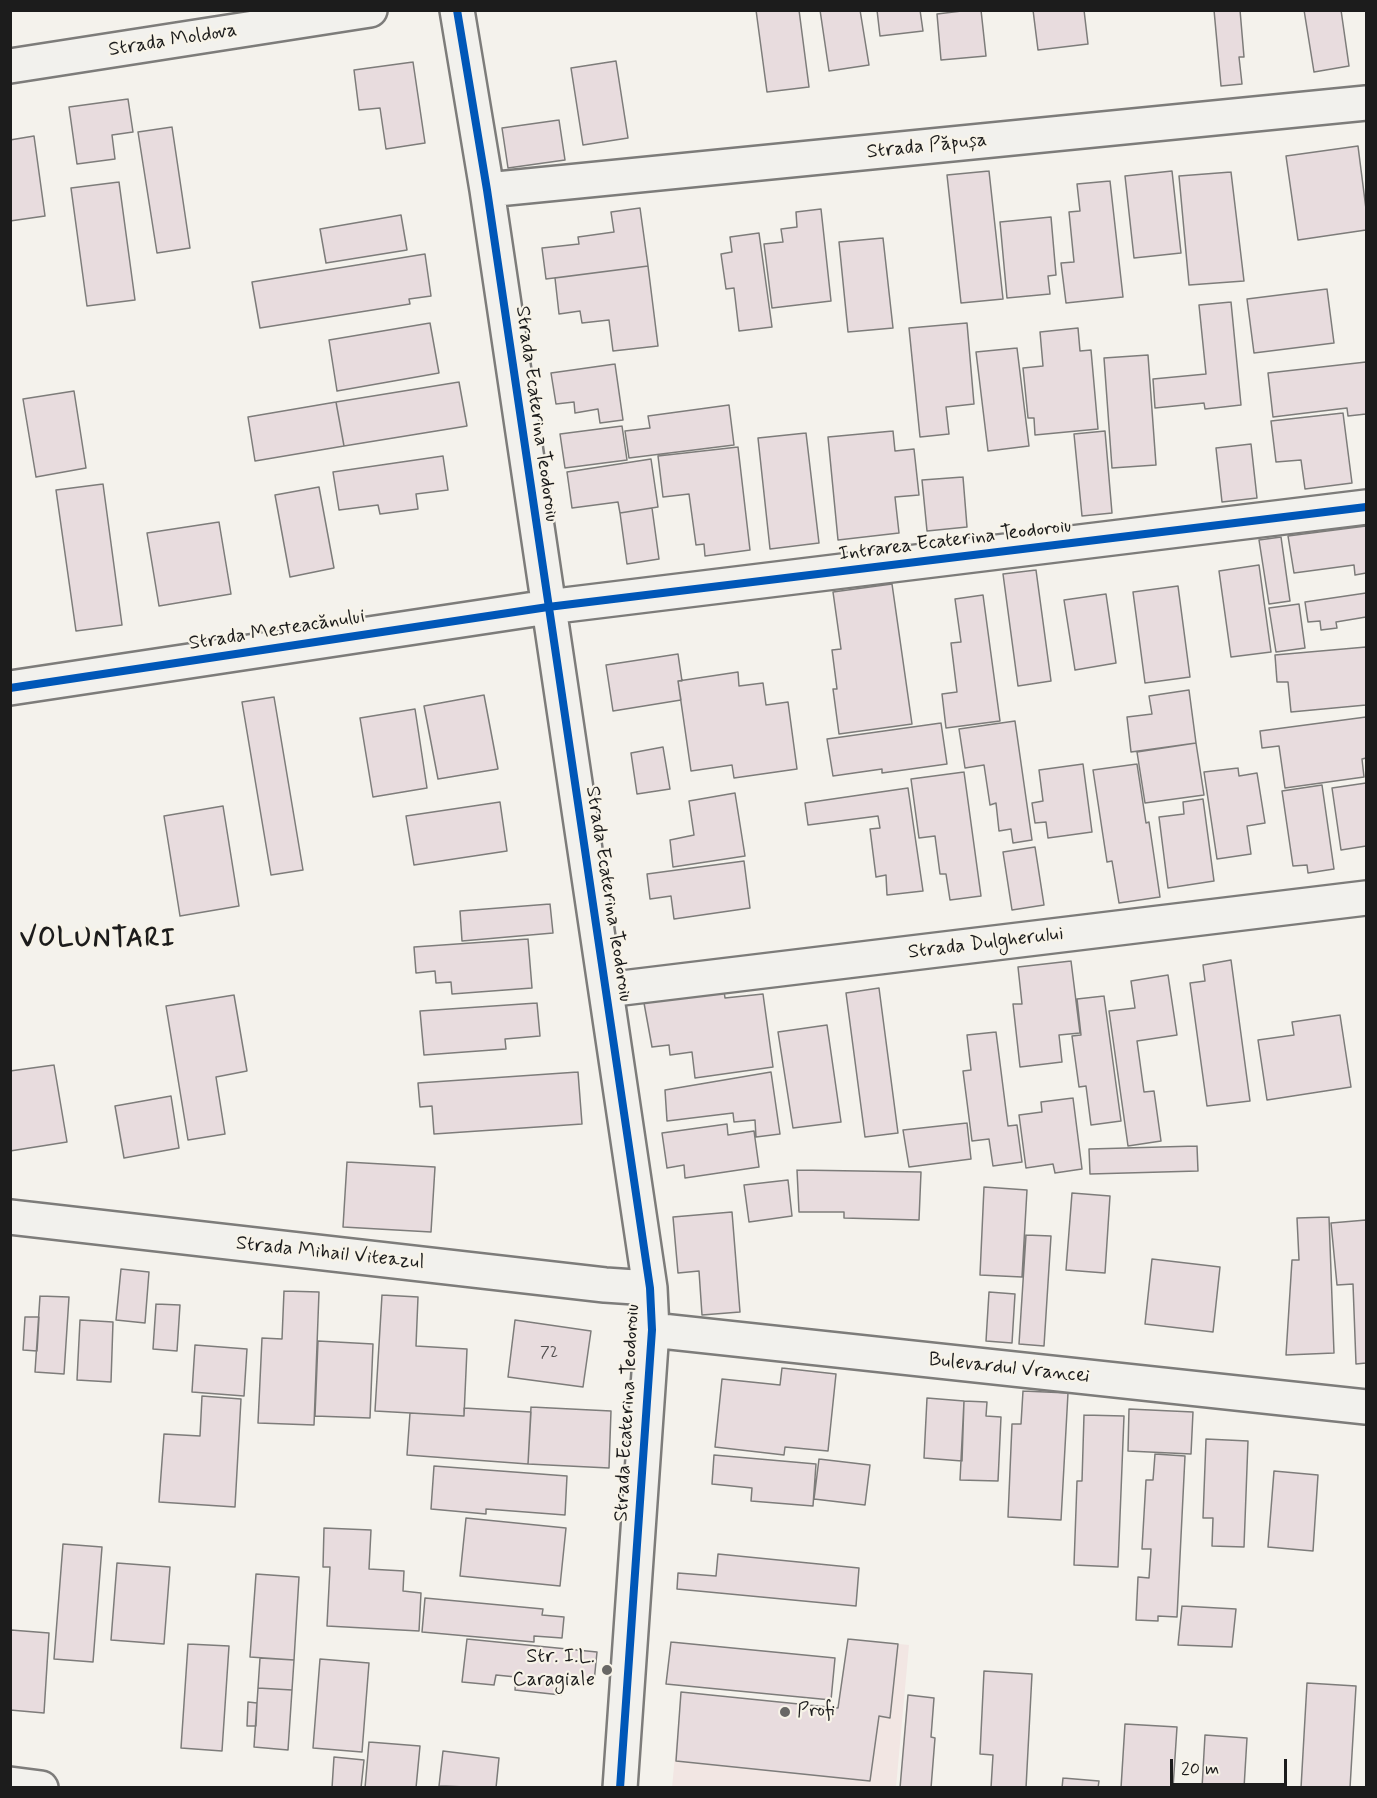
<!DOCTYPE html>
<meta charset="utf-8">
<style>
body{margin:0}
#map{position:relative;width:1377px;height:1798px;overflow:hidden;background:#f4f2ec;font-family:Mynerve,sans-serif}
canvas{display:block}
.frame{position:absolute;inset:0;border:12px solid #1c1c1c;pointer-events:none}
.scale{position:absolute;left:1170px;top:1759px;width:117px;height:27px;box-sizing:border-box;border:3px solid #1c1c1c;border-top:0;padding-left:8px;font-size:18px;line-height:21px;white-space:nowrap;color:#1c1c1c;-webkit-text-stroke:4px #f7f3e8;paint-order:stroke}
</style>
<div id="map">
<canvas width="1377" height="1798"></canvas>
<div class="frame"></div>
<div class="scale">20 m</div>
</div>
<script>
const ctx = document.querySelector('canvas').getContext('2d');
ctx.lineJoin = 'round';
function paint(path, color) { ctx.fillStyle = color; ctx.fill(path, 'evenodd'); }
const shape = rows => new Path2D(rows.map(r => 'M' + r).join(''));
function strokePath(path, color, width, dash) { ctx.strokeStyle = color; ctx.lineWidth = width; ctx.lineCap = dash ? 'butt' : 'round'; ctx.setLineDash(dash || []); ctx.stroke(path); }
function label(font, color, halo, rows, align = 'center') {
  ctx.font = font + ' Mynerve,sans-serif'; ctx.lineWidth = 4.5; ctx.setLineDash([]); ctx.textBaseline = 'middle'; ctx.strokeStyle = halo; ctx.fillStyle = color; for (const [text, x, y, turn = 0] of rows) {
    ctx.save(); ctx.translate(x, y); ctx.rotate((+turn || 0) * Math.PI / 180); ctx.textAlign = isNaN(turn) ? turn : align; if (halo) ctx.strokeText(text, 0, 0); ctx.fillText(text, 0, 0); ctx.restore();
  }
}
paint(shape([
 [848,1639,909,1645,896,1787,672,1788,681,1692,837,1708]
]), '#f2e6e3');
const building = shape([
 [756,10,799,10,809,87,767,92,756,10],
 [820,10,860,10,869,65,829,71,820,10],
 [877,10,920,10,923,31,880,36,877,10],
 [970,10,981,10,986,56,941,60,937,14,970,10],
 [1033,10,1084,10,1088,44,1038,50,1033,10],
 [1214,10,1240,10,1244,57,1239,57,1242,84,1221,86,1214,10],
 [1304,10,1341,10,1349,66,1314,72,1304,10],
 [616,61,628,138,583,145,571,68,616,61],
 [413,62,425,143,386,149,380,108,359,110,354,70,413,62],
 [128,99,133,132,112,135,115,159,77,164,69,107,128,99],
 [559,120,565,160,508,168,502,128,559,120],
 [172,127,190,248,157,253,138,132,172,127],
 [34,136,45,216,10,221,10,140,34,136],
 [1358,146,1366,209,1366,230,1298,240,1286,156,1358,146],
 [989,171,1003,299,961,303,947,175,989,171],
 [1172,171,1181,253,1134,258,1125,176,1172,171],
 [1231,172,1244,281,1189,285,1179,176,1231,172],
 [1110,181,1123,297,1066,303,1061,263,1074,262,1069,212,1080,211,1077,184,1110,181],
 [119,182,135,300,87,306,71,188,119,182],
 [640,208,648,266,546,279,542,248,579,244,578,237,614,232,611,212,640,208],
 [821,209,831,301,772,308,764,244,783,242,781,229,797,227,796,212,821,209],
 [401,215,407,250,326,263,320,229,401,215],
 [1051,217,1056,275,1048,276,1050,294,1007,298,1000,222,1051,217],
 [759,233,772,327,739,331,734,288,726,289,721,254,732,252,730,237,759,233],
 [883,238,893,328,848,332,839,242,883,238],
 [425,254,431,296,409,299,410,304,260,328,252,282,425,254],
 [648,266,658,346,613,351,609,320,582,323,580,311,559,314,555,278,648,266],
 [1327,289,1334,343,1254,353,1247,299,1327,289],
 [1231,302,1241,405,1205,409,1204,403,1155,408,1153,379,1206,374,1199,305,1231,302],
 [430,323,439,373,337,391,329,340,430,323],
 [967,323,974,404,946,407,949,434,920,437,909,328,967,323],
 [1078,328,1080,351,1091,350,1098,429,1035,435,1034,418,1028,418,1023,368,1043,366,1040,332,1078,328],
 [1017,348,1029,446,988,451,976,352,1017,348],
 [1148,355,1156,465,1112,468,1104,358,1148,355],
 [1366,362,1366,414,1348,416,1347,408,1273,417,1268,373,1366,362],
 [615,364,623,420,600,423,598,409,575,413,574,402,556,404,551,373,615,364],
 [459,382,467,426,344,446,336,402,459,382],
 [74,391,86,468,36,477,23,399,74,391],
 [336,402,344,446,255,461,248,417,336,402],
 [729,405,734,445,629,458,625,431,650,428,648,416,729,405],
 [1343,413,1352,483,1305,489,1301,460,1276,462,1271,421,1343,413],
 [622,426,627,460,565,468,560,434,622,426],
 [893,431,895,451,914,449,919,495,895,497,899,533,838,540,828,437,893,431],
 [1105,431,1112,513,1082,516,1074,434,1105,431],
 [806,433,819,543,770,549,758,438,806,433],
 [1251,444,1257,498,1222,502,1216,448,1251,444],
 [738,447,750,550,705,556,704,544,696,545,689,494,663,497,658,456,738,447],
 [443,456,448,490,416,494,418,509,380,514,378,505,339,510,333,472,443,456],
 [651,459,658,507,620,513,618,502,572,508,567,472,651,459],
 [963,477,967,527,927,531,922,480,963,477],
 [103,484,122,625,76,631,56,490,103,484],
 [319,487,334,568,290,577,275,495,319,487],
 [652,508,659,559,627,564,620,513,652,508],
 [219,522,231,594,159,606,147,533,219,522],
 [1366,526,1366,573,1355,575,1354,565,1294,573,1288,536,1366,526],
 [1281,537,1290,601,1269,604,1259,540,1281,537],
 [1259,565,1271,652,1231,657,1219,571,1259,565],
 [1036,570,1051,681,1018,686,1003,574,1036,570],
 [892,584,912,724,839,734,833,689,837,689,832,650,841,649,833,592,892,584],
 [1178,586,1190,677,1145,683,1133,592,1178,586],
 [1366,593,1366,617,1336,622,1337,628,1321,630,1320,621,1308,622,1305,602,1366,593],
 [1106,594,1116,663,1075,670,1064,600,1106,594],
 [983,595,1000,721,946,728,942,694,957,692,951,643,961,642,955,599,983,595],
 [1299,604,1305,648,1276,652,1269,608,1299,604],
 [1366,647,1366,705,1291,712,1288,682,1277,682,1275,655,1366,647],
 [678,654,682,681,678,681,681,700,613,711,606,665,678,654],
 [738,672,739,686,763,683,766,705,788,702,797,769,734,778,732,765,691,771,678,681,738,672],
 [1189,690,1196,743,1131,752,1127,717,1152,714,1149,696,1189,690],
 [484,695,498,769,438,779,424,706,484,695],
 [274,697,303,870,271,875,242,702,274,697],
 [415,709,427,788,373,797,360,718,415,709],
 [1366,717,1366,758,1362,759,1364,777,1285,788,1279,746,1262,748,1260,731,1366,717],
 [1015,721,1032,840,1013,843,1011,829,999,831,996,803,990,805,984,765,965,768,959,729,1015,721],
 [941,723,947,764,882,773,882,769,833,776,827,739,941,723],
 [1196,743,1204,795,1145,803,1137,752,1196,743],
 [663,747,670,789,637,794,631,753,663,747],
 [1083,764,1092,832,1048,838,1046,822,1035,823,1032,803,1043,801,1039,770,1083,764],
 [1137,764,1146,823,1149,822,1160,897,1119,903,1112,861,1107,862,1093,770,1137,764],
 [1238,768,1239,776,1257,773,1265,823,1247,826,1251,854,1217,859,1204,772,1238,768],
 [964,772,981,896,950,900,946,874,940,874,935,836,919,838,911,779,964,772],
 [1366,783,1366,846,1341,850,1332,788,1366,783],
 [1322,785,1334,869,1308,873,1307,865,1293,866,1282,791,1322,785],
 [908,788,923,891,887,895,886,875,876,877,870,829,880,828,878,816,808,825,805,803,908,788],
 [735,793,745,856,673,867,670,840,694,835,689,801,735,793],
 [1203,799,1214,881,1168,888,1159,817,1184,814,1183,802,1203,799],
 [500,802,507,851,414,865,406,816,500,802],
 [223,806,239,906,180,916,164,816,223,806],
 [1035,847,1044,905,1012,910,1003,852,1035,847],
 [744,861,750,908,674,919,671,896,650,899,647,874,744,861],
 [550,904,553,933,462,941,460,911,550,904],
 [528,939,532,988,452,994,451,982,436,983,435,971,416,973,414,947,528,939],
 [1231,960,1250,1101,1207,1106,1190,983,1205,981,1203,965,1231,960],
 [1071,961,1080,1033,1059,1035,1062,1062,1020,1067,1013,1004,1022,1004,1018,967,1071,961],
 [1168,975,1177,1035,1137,1041,1144,1092,1154,1091,1161,1141,1128,1146,1109,1011,1135,1008,1131,981,1168,975],
 [879,988,898,1133,865,1137,846,993,879,988],
 [724,991,725,998,763,994,773,1067,695,1078,692,1052,670,1055,669,1045,652,1047,644,1003,724,991],
 [234,995,247,1071,216,1077,225,1134,188,1140,166,1006,234,995],
 [1104,996,1121,1121,1091,1125,1086,1086,1079,1087,1072,1036,1081,1035,1077,999,1104,996],
 [537,1003,540,1036,505,1039,506,1049,424,1055,420,1011,537,1003],
 [1340,1015,1351,1087,1267,1100,1258,1040,1294,1035,1292,1022,1340,1015],
 [827,1025,841,1122,793,1128,778,1032,827,1025],
 [996,1032,1008,1126,1017,1125,1022,1162,993,1166,989,1139,972,1141,963,1071,971,1070,967,1035,996,1032],
 [54,1065,67,1142,10,1151,10,1071,54,1065],
 [578,1072,582,1124,434,1134,432,1106,420,1107,418,1083,578,1072],
 [771,1072,780,1134,756,1137,755,1120,734,1122,733,1113,667,1121,665,1090,771,1072],
 [171,1096,179,1148,124,1158,115,1106,171,1096],
 [1073,1098,1082,1169,1055,1173,1053,1164,1026,1168,1019,1115,1042,1112,1041,1102,1073,1098],
 [967,1123,971,1159,909,1167,903,1130,967,1123],
 [727,1124,728,1135,754,1131,759,1167,685,1178,684,1165,667,1168,662,1133,727,1124],
 [1197,1146,1198,1171,1090,1174,1089,1149,1197,1146],
 [347,1162,435,1167,431,1232,343,1227,347,1162],
 [797,1170,921,1172,919,1220,844,1218,844,1212,799,1212,797,1170],
 [788,1180,792,1216,749,1222,744,1185,788,1180],
 [984,1187,1027,1190,1022,1277,980,1275,984,1187],
 [1072,1193,1110,1196,1105,1273,1066,1270,1072,1193],
 [732,1212,740,1312,702,1315,699,1271,678,1273,673,1217,732,1212],
 [1329,1217,1334,1353,1286,1355,1292,1260,1299,1260,1297,1218,1329,1217],
 [1366,1220,1366,1363,1356,1364,1353,1284,1337,1285,1331,1223,1366,1220],
 [1026,1235,1051,1236,1044,1346,1019,1344,1026,1235],
 [1152,1259,1220,1267,1213,1332,1145,1324,1152,1259],
 [121,1269,149,1272,145,1323,116,1320,121,1269],
 [284,1291,319,1292,314,1425,258,1423,262,1338,282,1339,284,1291],
 [989,1292,1015,1294,1012,1343,986,1341,989,1292],
 [382,1295,418,1297,416,1346,467,1349,464,1416,375,1411,382,1295],
 [40,1296,69,1297,64,1374,35,1372,40,1296],
 [156,1304,180,1305,177,1351,153,1349,156,1304],
 [25,1317,39,1317,37,1351,23,1350,25,1317],
 [80,1320,113,1322,111,1382,77,1380,80,1320],
 [515,1320,591,1331,583,1387,508,1377,515,1320],
 [318,1341,373,1344,370,1418,315,1416,318,1341],
 [195,1345,247,1349,244,1396,192,1392,195,1345],
 [782,1368,836,1374,828,1451,785,1447,784,1455,715,1447,722,1379,780,1385,782,1368],
 [1023,1391,1068,1393,1061,1520,1008,1517,1012,1424,1021,1424,1023,1391],
 [202,1396,241,1399,235,1507,159,1502,164,1434,200,1436,202,1396],
 [927,1398,964,1401,962,1461,924,1458,927,1398],
 [964,1401,987,1402,986,1416,1001,1417,998,1481,960,1480,964,1401],
 [531,1407,611,1411,609,1468,528,1464,531,1407],
 [464,1408,531,1412,528,1464,407,1455,410,1413,464,1416,464,1408],
 [1129,1409,1193,1412,1191,1454,1128,1451,1129,1409],
 [1084,1415,1124,1416,1118,1567,1074,1565,1077,1481,1082,1481,1084,1415],
 [1206,1439,1248,1441,1244,1547,1212,1546,1213,1518,1203,1518,1206,1439],
 [1155,1454,1185,1456,1177,1617,1158,1616,1158,1621,1136,1620,1138,1577,1149,1578,1151,1549,1142,1549,1146,1480,1153,1480,1155,1454],
 [714,1455,816,1464,813,1506,751,1501,752,1488,712,1484,714,1455],
 [819,1459,870,1465,865,1505,814,1499,819,1459],
 [434,1466,567,1476,565,1515,486,1509,486,1514,431,1509,434,1466],
 [1274,1471,1318,1475,1313,1551,1268,1547,1274,1471],
 [466,1518,566,1528,560,1586,460,1576,466,1518],
 [324,1528,371,1530,369,1569,404,1571,403,1591,421,1593,419,1631,327,1626,330,1567,323,1567,324,1528],
 [63,1544,102,1547,93,1662,54,1659,63,1544],
 [718,1554,859,1568,856,1606,677,1589,678,1573,716,1576,718,1554],
 [117,1563,170,1567,164,1644,111,1640,117,1563],
 [256,1574,299,1577,294,1660,250,1657,256,1574],
 [425,1598,543,1609,542,1615,564,1617,562,1638,534,1636,534,1642,422,1632,425,1598],
 [1182,1606,1236,1609,1232,1647,1178,1645,1182,1606],
 [11,1630,49,1633,44,1713,10,1710,11,1630],
 [467,1639,597,1652,594,1682,562,1679,561,1695,515,1690,516,1677,496,1675,494,1685,462,1682,467,1639],
 [848,1639,898,1644,890,1718,879,1716,870,1781,676,1761,681,1692,838,1708,848,1639],
 [671,1642,835,1658,831,1700,666,1684,671,1642],
 [188,1644,229,1646,222,1751,181,1748,188,1644],
 [260,1658,294,1660,292,1690,258,1688,260,1658],
 [320,1659,369,1663,362,1752,313,1748,320,1659],
 [984,1671,1032,1674,1026,1788,991,1788,993,1755,980,1754,984,1671],
 [1307,1683,1356,1686,1350,1788,1301,1788,1307,1683],
 [258,1688,292,1690,288,1750,254,1747,258,1688],
 [908,1695,934,1698,931,1737,935,1738,931,1788,900,1788,908,1695],
 [248,1702,257,1703,256,1726,247,1726,248,1702],
 [1125,1724,1177,1727,1173,1788,1121,1788,1125,1724],
 [1205,1735,1247,1738,1244,1788,1202,1788,1205,1735],
 [369,1742,420,1746,416,1788,365,1788,369,1742],
 [443,1751,499,1758,496,1788,439,1786,443,1751],
 [334,1757,364,1760,361,1788,332,1788,334,1757],
 [1063,1778,1099,1781,1098,1788,1062,1788,1063,1778]
]);
paint(building, '#e8dcde');
strokePath(building, '#7d7c7a', 1.5);
const minor = shape([
 [457,10,487,190,650,1288,652,1330,620,1788],
 [10,66,370,10],
 [487,190,1366,103],
 [10,688,548,607,1366,507],
 [606,990,1366,898],
 [10,1217,605,1285,650,1288],
 [652,1330,1366,1407],
 [10,1784,41,1788]
]);
strokePath(minor, '#7d7c7a', 38);
strokePath(minor, '#f2f1ed', 33);
strokePath(shape([
 [457,10,487,190,650,1288,652,1330,620,1788],
 [10,688,548,607,1366,507]
]), '#0057b8', 8);
for (const [x, y, r, color] of [
 [607,1670,6,"#686765"],
 [785,1712,6,"#686765"]
]) { const dot = new Path2D(); dot.arc(x, y, r, 0, 2 * Math.PI); ctx.fillStyle = color; ctx.fill(dot); strokePath(dot, '#f7f3e8', 2); }
label('16px', '#504d4e', null, [
 ["72",549,1354]
]);
label('20px', '#1c1c1c', '#f7f3e8', [
 ["Strada Moldova",173,41,-9],
 ["Strada Păpușa",927,147,-6],
 ["Strada Ecaterina Teodoroiu",536,414,82],
 ["Intrarea Ecaterina Teodoroiu",955,541,-7],
 ["Strada Mesteacănului",277,631,-9],
 ["Strada Ecaterina Teodoroiu",608,894,81],
 ["Strada Dulgherului",986,944,-7],
 ["Strada Mihail Viteazul",330,1254,6],
 ["Bulevardul Vrancei",1009,1369,6],
 ["Strada Ecaterina Teodoroiu",628,1413,-87]
]);
label('20px', '#1c1c1c', '#f7f3e8', [
 ["Str. I.L.",595,1658],
 ["Caragiale",595,1681],
 ["Profi",797,1712,"left"]
], 'right');
ctx.letterSpacing = '1.5px';
label('bold 26px', '#1c1c1c', '#f7f3e8', [
 ["VOLUNTARI",98,941]
]);
ctx.letterSpacing = '0px';
</script>
